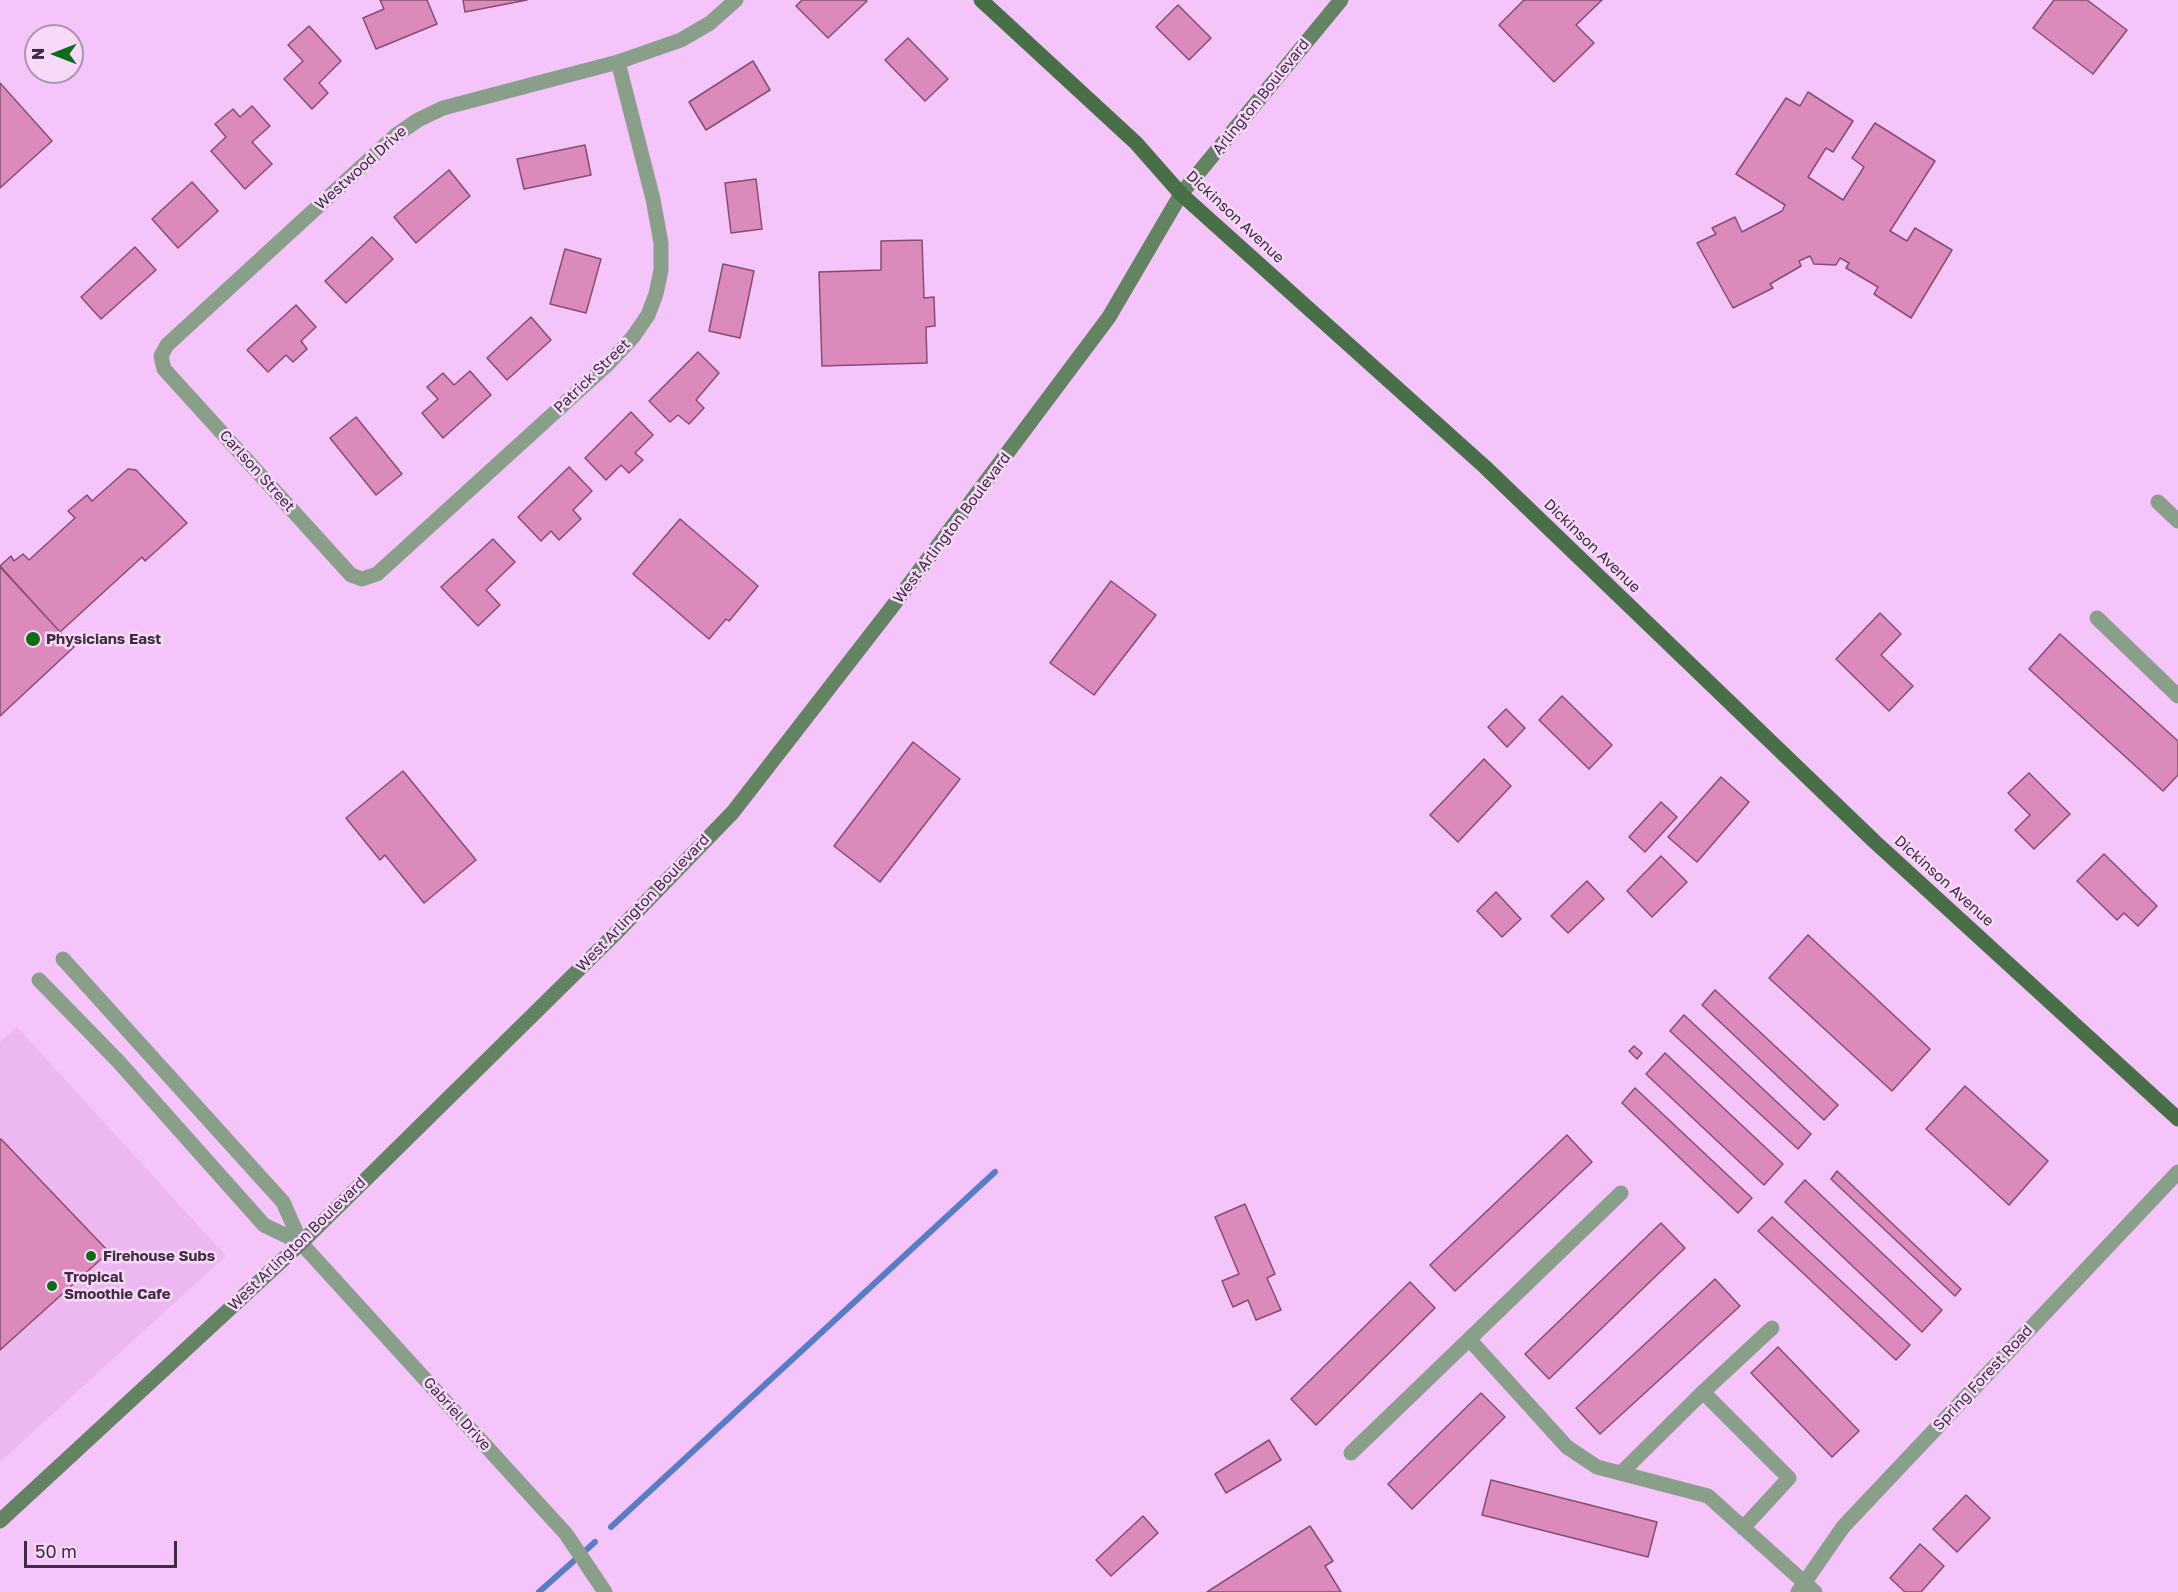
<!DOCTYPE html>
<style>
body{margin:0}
#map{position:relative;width:2178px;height:1592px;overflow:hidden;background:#f5c4fa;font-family:"Golos Text",sans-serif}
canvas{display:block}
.north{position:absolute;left:24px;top:24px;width:60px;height:60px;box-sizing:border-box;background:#f7d9fa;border:2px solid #ad94b0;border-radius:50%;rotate:270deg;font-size:16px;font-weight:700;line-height:24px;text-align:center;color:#3f2c41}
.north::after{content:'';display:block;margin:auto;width:21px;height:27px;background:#0e6b16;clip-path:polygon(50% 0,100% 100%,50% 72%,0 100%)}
.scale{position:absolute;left:24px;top:1541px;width:153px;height:27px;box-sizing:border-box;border:3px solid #3f2c41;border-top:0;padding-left:8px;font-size:18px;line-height:21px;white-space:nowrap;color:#3f2c41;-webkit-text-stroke:4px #f7d9fa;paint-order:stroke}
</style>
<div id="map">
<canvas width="2178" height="1592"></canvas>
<div class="north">N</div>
<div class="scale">50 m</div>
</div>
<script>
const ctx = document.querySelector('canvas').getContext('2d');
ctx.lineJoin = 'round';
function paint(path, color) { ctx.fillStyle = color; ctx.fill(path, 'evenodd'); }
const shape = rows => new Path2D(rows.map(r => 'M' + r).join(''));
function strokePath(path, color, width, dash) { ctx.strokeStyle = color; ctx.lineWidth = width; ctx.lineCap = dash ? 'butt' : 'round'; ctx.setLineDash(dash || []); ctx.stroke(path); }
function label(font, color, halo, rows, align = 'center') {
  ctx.font = font + ' "Golos Text",sans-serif'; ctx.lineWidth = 5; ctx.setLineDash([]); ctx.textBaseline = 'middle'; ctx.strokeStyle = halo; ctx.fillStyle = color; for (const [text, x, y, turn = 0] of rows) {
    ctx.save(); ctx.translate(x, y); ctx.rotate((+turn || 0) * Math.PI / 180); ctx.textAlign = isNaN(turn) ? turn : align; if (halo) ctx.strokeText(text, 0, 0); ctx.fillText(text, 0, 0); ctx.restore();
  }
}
paint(shape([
 [17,1027,226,1256,0,1462,0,1042]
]), '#edb7f1');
strokePath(shape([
 [611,1527,995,1172],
 [539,1592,595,1542]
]), '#597cc5', 6);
const building = shape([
 [380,0,427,0,437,24,376,49,363,18,384,9,380,0],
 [463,0,527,0,465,12,463,0],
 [802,0,866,0,867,1,828,38,796,6,802,0],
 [1524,0,1602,0,1576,25,1594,43,1554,82,1499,25,1524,0],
 [2054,0,2087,0,2127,30,2093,74,2033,28,2054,0],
 [1178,5,1211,38,1189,60,1156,27,1178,5],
 [309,26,341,61,319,83,328,93,312,109,284,79,303,61,288,45,309,26],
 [908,38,948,79,925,101,885,60,908,38],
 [753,61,770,90,706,130,689,102,753,61],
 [0,83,52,141,0,188,0,83],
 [1808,92,1853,121,1833,152,1826,148,1808,177,1843,200,1864,167,1852,158,1875,123,1935,161,1890,231,1907,241,1915,228,1952,250,1911,318,1874,294,1878,287,1846,268,1849,263,1840,258,1836,265,1814,264,1810,256,1799,261,1801,266,1770,284,1773,288,1733,308,1697,243,1716,234,1712,228,1735,217,1742,232,1782,211,1785,205,1736,174,1786,98,1800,106,1808,92],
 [252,106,270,126,252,142,272,164,245,189,211,151,226,137,215,124,233,109,240,117,252,106],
 [585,145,591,175,524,189,517,159,585,145],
 [449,170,470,196,416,243,394,217,449,170],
 [756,179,762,229,731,233,725,183,756,179],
 [192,182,218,211,178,248,152,219,192,182],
 [372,237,393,259,346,303,325,281,372,237],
 [922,240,924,298,934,297,935,326,926,327,927,363,822,366,819,272,881,270,881,241,922,240],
 [135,247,156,270,101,319,81,297,135,247],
 [565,249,601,259,586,313,550,304,565,249],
 [723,264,754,271,740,338,709,331,723,264],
 [296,305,316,327,301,341,307,349,293,362,286,355,268,372,247,350,296,305],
 [531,317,551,340,507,380,487,358,531,317],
 [698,352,719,373,696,400,704,408,689,424,678,415,670,422,649,401,698,352],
 [470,371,491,395,443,438,422,413,438,399,427,387,443,373,454,385,470,371],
 [631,412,653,435,635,453,643,460,629,473,621,465,606,480,585,458,631,412],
 [356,417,402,474,376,495,330,438,356,417],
 [569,467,592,491,573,510,581,519,559,540,551,531,541,541,518,517,569,467],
 [128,469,136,470,187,523,145,561,142,557,60,632,0,566,11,556,14,561,23,554,29,560,75,518,68,511,87,495,92,501,128,469],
 [680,519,758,586,729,621,726,619,709,639,633,574,680,519],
 [493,539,515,562,486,590,500,605,478,626,441,587,493,539],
 [0,567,74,647,0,716,0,567],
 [1111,581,1156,615,1094,695,1050,663,1111,581],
 [1880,613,1901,634,1881,655,1913,686,1889,711,1836,659,1880,613],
 [2060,634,2178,741,2178,775,2163,791,2029,669,2060,634],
 [1562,696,1612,745,1589,769,1539,720,1562,696],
 [1506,709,1525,728,1507,747,1488,727,1506,709],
 [913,742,960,779,880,882,834,846,913,742],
 [1484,759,1511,786,1458,842,1430,815,1484,759],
 [403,771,476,860,424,903,385,855,380,860,346,818,403,771],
 [2029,773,2070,814,2034,849,2015,830,2030,815,2008,793,2029,773],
 [1721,777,1749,802,1697,862,1668,837,1721,777],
 [1661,802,1677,817,1645,852,1629,837,1661,802],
 [2104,854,2157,906,2138,926,2124,913,2117,920,2077,881,2104,854],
 [1661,856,1687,882,1652,917,1627,891,1661,856],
 [1587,881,1604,899,1568,933,1551,916,1587,881],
 [1496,892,1521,919,1502,937,1477,911,1496,892],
 [1808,935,1930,1049,1892,1091,1769,978,1808,935],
 [1715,990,1838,1105,1824,1120,1702,1005,1715,990],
 [1684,1015,1811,1134,1798,1149,1670,1031,1684,1015],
 [1634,1046,1642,1053,1637,1059,1629,1051,1634,1046],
 [1665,1053,1783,1164,1764,1185,1646,1074,1665,1053],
 [1965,1086,2048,1161,2009,1205,1926,1129,1965,1086],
 [1635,1088,1752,1198,1738,1213,1622,1103,1635,1088],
 [1567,1135,1592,1162,1455,1291,1430,1265,1567,1135],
 [1,1139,109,1252,0,1350,0,1140,1,1139],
 [1837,1171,1961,1289,1955,1296,1831,1179,1837,1171],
 [1805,1180,1942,1310,1922,1332,1785,1202,1805,1180],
 [1245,1204,1275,1274,1267,1278,1281,1310,1256,1320,1248,1300,1233,1307,1222,1281,1239,1274,1215,1217,1245,1204],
 [1772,1217,1910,1345,1896,1360,1758,1231,1772,1217],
 [1661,1223,1685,1248,1549,1379,1525,1354,1661,1223],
 [1715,1279,1740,1306,1600,1434,1576,1408,1715,1279],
 [1410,1282,1435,1308,1316,1425,1291,1399,1410,1282],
 [1778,1347,1859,1431,1832,1457,1751,1373,1778,1347],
 [1481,1393,1505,1417,1412,1509,1388,1484,1481,1393],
 [1269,1440,1281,1460,1226,1493,1215,1474,1269,1440],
 [1491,1480,1657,1522,1648,1557,1482,1515,1491,1480],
 [1966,1495,1990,1518,1957,1552,1933,1529,1966,1495],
 [1143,1516,1158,1533,1111,1576,1096,1560,1143,1516],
 [1310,1526,1333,1561,1325,1566,1341,1592,1207,1592,1310,1526],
 [1920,1544,1944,1566,1921,1592,1905,1592,1890,1578,1920,1544]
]);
paint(building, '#dc89bb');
strokePath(building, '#874d70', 1.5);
strokePath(shape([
 [618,62,653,199,661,243,661,270,656,294,648,315,633,337,608,364,377,574,362,579,351,575,164,369,161,356,167,345,396,135,418,120,443,108,618,62,681,40,710,23,736,0],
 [2158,502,2178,521],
 [2097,618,2178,696],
 [63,959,283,1202,301,1243,566,1534,605,1592],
 [39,980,118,1061,264,1225,301,1243],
 [1469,1339,1567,1447,1597,1467,1708,1496,1815,1592],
 [1703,1392,1789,1478,1743,1528],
 [1351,1453,1621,1193],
 [1621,1473,1703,1392,1772,1328],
 [1798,1592,1843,1527,2178,1172]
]), '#8a9f89', 15);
strokePath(shape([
 [0,1521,301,1243,614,935,733,812,892,607,1109,317,1181,194,1341,0]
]), '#648362', 15);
strokePath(shape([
 [981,0,1136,143,1181,194,1485,467,1875,842,2178,1119]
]), '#486f47', 15);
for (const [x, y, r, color] of [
 [33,639,8,"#0e6b16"],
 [91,1256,6,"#0e6b16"],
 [52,1286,6,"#0e6b16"]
]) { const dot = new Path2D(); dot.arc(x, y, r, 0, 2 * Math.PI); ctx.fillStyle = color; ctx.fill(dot); strokePath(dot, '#f7d9fa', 2); }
label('15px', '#3f2c41', '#f7d9fa', [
 ["Arlington Boulevard",1261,97,-51],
 ["Westwood Drive",361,168,-42],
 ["Dickinson Avenue",1235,217,43],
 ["Patrick Street",592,376,-44],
 ["Carlson Street",257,471,48],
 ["West Arlington Boulevard",952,528,-53],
 ["Dickinson Avenue",1592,546,44],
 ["Dickinson Avenue",1944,881,42],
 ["West Arlington Boulevard",643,903,-46],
 ["West Arlington Boulevard",297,1244,-44],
 ["Spring Forest Road",1983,1378,-47],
 ["Gabriel Drive",457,1414,48]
]);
label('bold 15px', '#3f2c41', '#f7d9fa', [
 ["Physicians East",46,639],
 ["Firehouse Subs",103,1256],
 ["Tropical",64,1277],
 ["Smoothie Cafe",64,1294]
], 'left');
</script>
